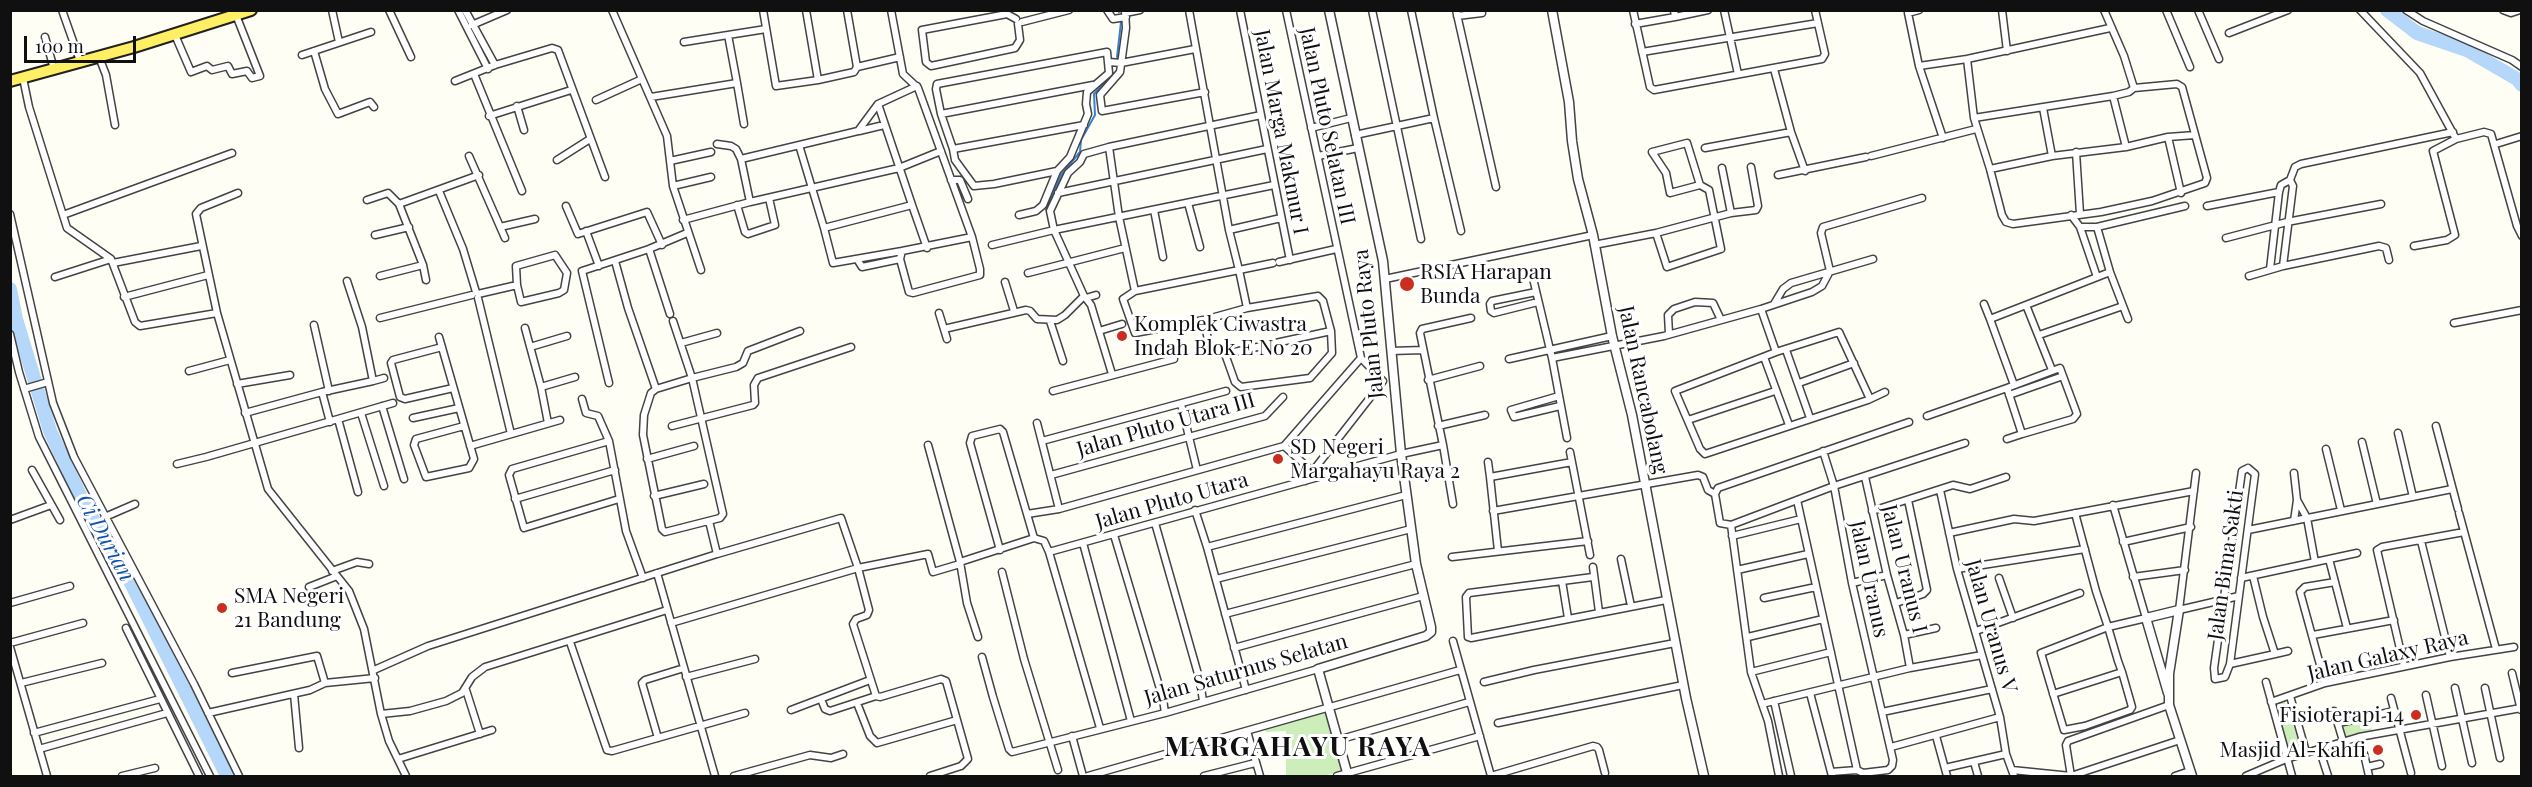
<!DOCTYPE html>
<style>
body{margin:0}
#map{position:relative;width:2532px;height:787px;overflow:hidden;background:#fffef4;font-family:"Playfair Display",serif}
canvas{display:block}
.frame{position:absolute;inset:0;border:12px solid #101010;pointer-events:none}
.scale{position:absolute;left:24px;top:36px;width:112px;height:27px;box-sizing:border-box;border:3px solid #101010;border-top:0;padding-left:8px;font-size:18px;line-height:21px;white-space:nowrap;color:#101010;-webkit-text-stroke:4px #fff;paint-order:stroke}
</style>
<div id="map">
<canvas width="2532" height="787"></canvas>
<div class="frame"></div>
<div class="scale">100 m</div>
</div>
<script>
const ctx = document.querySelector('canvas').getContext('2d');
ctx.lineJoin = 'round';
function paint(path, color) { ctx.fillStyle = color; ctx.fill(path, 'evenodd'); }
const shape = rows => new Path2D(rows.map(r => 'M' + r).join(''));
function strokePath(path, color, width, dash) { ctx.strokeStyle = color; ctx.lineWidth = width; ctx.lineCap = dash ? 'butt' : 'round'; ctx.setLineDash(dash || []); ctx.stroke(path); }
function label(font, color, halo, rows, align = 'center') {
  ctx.font = font + ' "Playfair Display",serif'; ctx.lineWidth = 6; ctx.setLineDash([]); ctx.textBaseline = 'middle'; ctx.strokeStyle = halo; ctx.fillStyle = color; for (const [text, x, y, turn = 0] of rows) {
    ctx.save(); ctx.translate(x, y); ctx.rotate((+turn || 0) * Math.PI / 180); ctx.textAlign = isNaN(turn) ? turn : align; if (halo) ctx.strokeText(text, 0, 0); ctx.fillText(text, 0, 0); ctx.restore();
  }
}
paint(shape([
 [2285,702,2302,751,2289,755,2274,704],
 [1326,711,1343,771,1323,776,1286,776,1286,731,1266,732,1265,728],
 [2370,718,2372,732,2344,737,2343,723]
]), '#cdedba');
strokePath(shape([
 [1118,10,1119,12],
 [1117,57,1121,22],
 [1046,210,1061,175,1080,152,1081,140,1095,115,1094,94,1113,74]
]), '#3780d6', 2);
strokePath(shape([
 [2387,10,2417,33,2467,50,2517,79,2522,85],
 [10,289,16,319,50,431,87,510,123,567,227,776]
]), '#b5d7fa', 14);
const minor = shape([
 [62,10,80,61],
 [332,10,339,42],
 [389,10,411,57],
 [458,10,488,69],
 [465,10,495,65],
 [612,10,667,136,673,186,701,270],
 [763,10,776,86,818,80],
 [806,10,818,80,854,72,857,67,900,57],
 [847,10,857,67],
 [891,10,903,74,918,88,972,237],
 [1107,10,1113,19,1126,17],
 [1125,10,1126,28,1120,72,1100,95,1102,111,1205,92],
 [1189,10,1229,230,1281,218],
 [1240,10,1290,260],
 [1286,10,1361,358,1383,381],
 [1372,10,1421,239],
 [1456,10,1496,187],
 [1633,10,1650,87,1654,90,1822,59,1825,54,1815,10],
 [1724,10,1738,74],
 [2002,10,2007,51],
 [2166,10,2190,67],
 [2198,10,2219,59],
 [2360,10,2420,73,2456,139,2484,132,2491,134,2517,226,2522,236],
 [2406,10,2423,21,2512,60,2522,67],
 [2503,10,2511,13,2520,10],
 [1908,11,1908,13,1919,10],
 [1125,13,1140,10],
 [1908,13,1919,66,1967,59,2110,28],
 [1457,16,1482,13],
 [1675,17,1708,10],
 [1016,19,1007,14,922,30,926,62,931,66,1015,48,1020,40,1018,24],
 [1022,22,1069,10],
 [1635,24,1675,17,1674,10],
 [472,25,507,10],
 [2229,33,2288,10],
 [175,35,191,72,207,66,212,70,228,66,232,74,247,71,252,78,260,76,236,15],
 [45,37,54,69],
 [684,42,728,35],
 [314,51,325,89,338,114,370,102,374,107],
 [1642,52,1818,23],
 [302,55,371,32],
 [99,57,106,75,115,125],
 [1967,59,1974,118,1990,169],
 [1109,62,1121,63,1195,49],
 [1919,66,1943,138],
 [1774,69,1791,132,1805,171],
 [474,74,522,191],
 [23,78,29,107,67,228,111,259,135,322,140,326,217,313,268,489,349,591,364,629,381,714,389,741,406,776],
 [455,81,495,65,552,48,558,50,605,177],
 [737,83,744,124],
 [2134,88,2177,84,2182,87,2207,178,2205,183,2152,201,2101,212,2013,224,2006,222,2002,215,1990,169,2052,156,2126,147,2168,137,2195,135],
 [2113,96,2126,147],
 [651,97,737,83,728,35,766,29],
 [596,100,642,79],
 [878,104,912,205,824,228,833,263,902,251],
 [517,106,524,130],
 [2043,108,2052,156],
 [941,114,1093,85],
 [489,116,571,90],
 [1434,118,1461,231],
 [1974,118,2113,96,2129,92,2134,88,2124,56,2104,10],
 [1311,128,1351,118],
 [859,131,884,125],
 [1355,135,1434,118,1411,10],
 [2168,137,2181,193],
 [717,144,731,146,736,149,741,159],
 [2496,144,2522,136],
 [799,145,824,228],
 [1705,148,1791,132],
 [953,149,1084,125],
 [2076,152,2080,214],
 [469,156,505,238],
 [1318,156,1358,148],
 [1871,156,1976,129],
 [557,160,590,139],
 [670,161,711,152],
 [1722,168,1731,213],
 [1778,175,1866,157],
 [951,180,960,180,968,199],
 [673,186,711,177],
 [439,191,463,249,476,292],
 [1058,193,1267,149],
 [367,200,388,193,399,204,423,265,426,280],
 [750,202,741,159,858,131,878,104,917,86],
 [1188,203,1200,247],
 [399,204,479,175],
 [737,205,745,232,748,234,775,225,769,198],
 [912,205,927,248],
 [566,206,578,234,647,212,662,245],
 [2207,206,2279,192],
 [1154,210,1163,257],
 [10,214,53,403,74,457,194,684,239,776],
 [63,215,232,153],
 [1019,215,1036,211,1043,205,1057,171,1070,157,1088,114,1086,104,1087,92,1109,73,1107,52,937,84,936,89,941,114,953,149,955,160,974,186,994,184,1057,171],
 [2071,215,2080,227,2097,227,2185,206],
 [683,220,750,202,899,168,941,151],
 [500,227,535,219],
 [2080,227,2097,277],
 [2097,227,2110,272,2128,319],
 [1229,230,1239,270,1135,291,1119,217,1109,147,1261,115],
 [586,231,599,266],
 [1656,233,1667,267,1721,249,1709,190,1700,185,1687,143,1652,152,1666,173,1670,193,1700,185],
 [375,235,409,227],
 [972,237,980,269,980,275,913,293,909,292,900,259,902,251,972,237],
 [2226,238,2287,222,2381,204],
 [992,245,1054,230,1274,185],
 [1594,245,1656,233,1731,213,1756,210,1758,206,1751,167],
 [2414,246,2447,240,2455,235,2433,151,2456,139],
 [649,249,670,314],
 [555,255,567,273,564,290,559,293,521,302,517,285,516,266,555,255],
 [857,259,862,267,900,259],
 [615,261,628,308,656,389],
 [1279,262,1336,249],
 [113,263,201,246],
 [1273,263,1239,270,1247,308,1204,320,1209,345,1225,354,1331,331],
 [2283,266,2293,186,2290,180,2295,167,2301,164,2453,132],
 [2270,269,2279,192,2281,185,2290,180],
 [1028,273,1125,248],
 [1532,274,1552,358,1567,438],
 [380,276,423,265],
 [2249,276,2283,266,2379,246,2386,248,2389,260],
 [55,277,111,259],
 [1385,279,1593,235],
 [1005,282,1014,311],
 [1135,291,1123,299,1135,333,1204,320],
 [1536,292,1492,301,1490,304,1491,311,1494,313,1538,302],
 [478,294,517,285],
 [1084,296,1091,305,1112,374],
 [124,297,208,275],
 [478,298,511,434],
 [1086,298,1096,295],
 [1774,304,1783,289,1791,283,1873,259],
 [1984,304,1990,319],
 [2026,305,2110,272],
 [1761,309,1812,292,1822,286,1830,271,1821,233,1823,227,1922,198],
 [217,313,196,214,201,208,238,193],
 [939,313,947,339],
 [380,318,472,295],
 [673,321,692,378,723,514,720,518,665,532,662,529,643,435,644,415,651,393,656,389,692,378,736,367,743,363,748,351,800,331],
 [1050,321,1063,361],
 [2454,323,2522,310],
 [314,325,329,391],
 [525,328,541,387,548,423],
 [944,329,1026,310,1030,311,1037,319,1057,320,1065,315,1084,296,1054,230,1050,211,1068,173,1080,162,1084,154,1109,147],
 [1099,331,1122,324],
 [10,334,19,372,39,437,210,776],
 [1669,334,1668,315,1674,309,1695,302,1713,303,1721,320],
 [2039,335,2123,306],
 [439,337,474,459,469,468,426,477,414,445,416,439,464,426],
 [681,343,717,333],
 [442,347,393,360,391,363,400,397,405,399,453,388],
 [530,347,567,336],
 [1786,350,1810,418],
 [1391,351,1423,350],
 [1225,354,1235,382,1241,387,1310,378,1332,353,1331,331,1323,301,1318,296,1247,308],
 [1764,357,1789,425],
 [1552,358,1664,336,1761,309,1776,352],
 [1509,359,1612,336],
 [189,371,230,360],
 [1428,380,1480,366],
 [373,381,384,378],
 [609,383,582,271,649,249,687,233],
 [1799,383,1854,363],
 [237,384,290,375],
 [2014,385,1990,319,2026,305,2052,370],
 [541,387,575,377],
 [24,389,48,382],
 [1053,391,1174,359],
 [2009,395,2063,376],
 [1559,396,1511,410,1514,417,1560,406],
 [582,399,586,413,598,416,609,441,626,531,643,578],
 [1870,399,1839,332,1776,352,1675,391,1700,449,1705,454,1868,400,1885,392],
 [1181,404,1197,470],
 [382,406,404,479],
 [245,413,322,392],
 [361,413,384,486],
 [1927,416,2007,388,2022,434,2073,419,2077,414,2060,368,2007,388],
 [413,418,459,408],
 [1688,420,1775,391],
 [330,422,322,392,373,381,362,327,347,281],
 [1909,422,1718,488,1715,494,1720,523,1731,525,1834,486,1965,443],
 [1037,423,1059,509],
 [672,426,753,405,755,403,754,385,758,378,851,347],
 [1438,426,1485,415],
 [2436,426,2458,509],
 [2398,433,2413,497],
 [2007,439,2022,434],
 [609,441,512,469,509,475,524,528,619,499],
 [1042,441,1226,391],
 [2362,442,2377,504],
 [928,445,960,562,967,603,978,637],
 [470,446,560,420],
 [1284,446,1312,471],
 [2326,449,2341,510],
 [1823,451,1834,486,1852,583,1893,760,1892,766,1888,770,1863,773,1857,770,1831,772],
 [1570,452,1590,555],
 [647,459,694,446],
 [1488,462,1490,477],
 [177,464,206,457,338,419],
 [2248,468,2255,474,2230,664,2225,677,2215,679,2214,668,2242,471,2248,468],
 [32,470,60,520],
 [2196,473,2179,610,2239,596],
 [1051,475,1265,416,1283,397],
 [1865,477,1887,575,1904,635,1910,668],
 [1305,481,1383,381],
 [1940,490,1957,569,2000,717,2006,754,2014,776],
 [358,492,338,419,393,403],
 [654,496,704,484],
 [515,499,615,470],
 [1797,500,1857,770],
 [2297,500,2307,518,2315,562],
 [1453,504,1443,445,1420,333,1422,329,1471,318],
 [1195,510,1207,547,1246,690],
 [1493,511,1698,475,1703,477,1708,490,1715,494],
 [1872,511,1953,485,1970,489,2006,477],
 [2075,513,2096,591,2108,627,2118,661,2122,672,2132,707,2130,710,2085,726,2064,730,2041,653,2108,627,2146,618,2113,505],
 [2459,513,2496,649],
 [1027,514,1059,509,1284,446,1361,358],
 [105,517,135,504],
 [10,520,51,505],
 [709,521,717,554],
 [2294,521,2297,500,2294,473],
 [1155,523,1200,681,1203,701],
 [1731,525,1751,672,1768,721,1779,776],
 [2248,530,2452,489],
 [1949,533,2014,519,2034,521,2194,491],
 [1114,535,1163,699,1165,713],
 [1732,536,1801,519],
 [2421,541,2450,657],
 [2123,542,2191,527],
 [1083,543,1131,721],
 [1207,547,1406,495],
 [1000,550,970,443,972,436,1000,429,1003,432,1034,538],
 [1498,551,1490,477,1572,462],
 [1049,552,1100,728],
 [1452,557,1588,541],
 [1621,559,1631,606],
 [2329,559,2347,628],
 [960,562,1034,538,1044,541,1049,552,1401,454,1443,445],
 [1593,567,1599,612],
 [1957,569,2085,549],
 [1737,570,1808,554],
 [332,571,357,562,369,564],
 [1002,572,1024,659,1058,770],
 [657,573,715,776],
 [1593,577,1469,593,1466,597,1468,637,1471,638,1666,600],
 [2133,577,2185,570],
 [1999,578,2013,618],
 [2241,578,2357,553],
 [1216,579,1411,529],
 [1562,581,1568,618],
 [1852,583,1887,575],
 [309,587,337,576],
 [1764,598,1816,587],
 [10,603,70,586],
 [1896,603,1923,594,1927,590,1908,500],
 [1225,614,1416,564],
 [671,623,858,568,928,554,933,572,960,564],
 [126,628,199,776],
 [1976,631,2080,593],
 [1904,635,1936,628],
 [2313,635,2394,620],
 [1748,637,1823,619],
 [1453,641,1491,776],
 [570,642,607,750,612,751,745,713],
 [10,643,83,623],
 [10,647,47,776],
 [1234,648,1423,596],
 [2275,654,2288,651],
 [982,657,993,697,1009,749,1012,752,1165,713,1318,669],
 [2230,664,2275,654,2263,617,2253,576],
 [2404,666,2377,550,2382,547,2464,532],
 [374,670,428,646,717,554,841,518,858,568,869,610,867,615,856,619,853,624,876,696,880,697,941,679,946,681,968,759,961,766,930,776],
 [1751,672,1831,652],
 [232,673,317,656,325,683],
 [2512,673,2521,710],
 [686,677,755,659],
 [1484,682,1534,670,1675,643],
 [2266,682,2292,776],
 [21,683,102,663],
 [2325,683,2300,592,2305,587,2335,582],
 [2455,688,2472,763],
 [2485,688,2500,758],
 [466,690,480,734],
 [1810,693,1832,776],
 [294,694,299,748],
 [2053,694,2122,672],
 [2426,695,2442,766],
 [2290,696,2306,752],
 [2391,698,2411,773],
 [821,699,825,709,830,711,876,696],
 [1774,701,1791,776],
 [2271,702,2325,683,2450,657,2514,647],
 [857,703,870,736,877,743,957,720],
 [1762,704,1910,668,1982,655],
 [791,710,870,680],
 [2334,711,2343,741],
 [1882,712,1992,689],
 [208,713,310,690,325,683,375,678],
 [381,714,410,711,446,701,462,693,472,677,485,667,667,610],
 [1498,723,1683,685],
 [2338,723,2395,711],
 [1247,731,1260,776],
 [34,733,160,699],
 [1072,736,1083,776],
 [1936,736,1947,776],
 [658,738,642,683,645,680,684,668],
 [1338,740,1469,702],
 [1891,747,2000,717],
 [2319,748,2328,776],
 [39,749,167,713],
 [2364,754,2369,776],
 [398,759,492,730],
 [1974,762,1978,776],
 [2367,767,2380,764],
 [1945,768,2006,754],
 [2012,770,2071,776,2180,740],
 [122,776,155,768],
 [734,776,810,755,831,758,843,754],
 [1088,776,1460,670],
 [1204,776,1255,763],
 [1337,776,1480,736],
 [1491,776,1593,746,1597,747,1599,750,1605,773],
 [2071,776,2066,745,2068,741,2169,705],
 [2175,776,2190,771],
 [2246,776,2286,759,2359,737,2521,708]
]);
const tertiary = shape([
 [1329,10,1383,261,1401,454,1416,564,1431,627,1431,632,1426,636,1318,669,1348,776],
 [1552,10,1569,102,1572,141,1578,179,1593,235,1612,336,1632,415,1686,698,1704,776],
 [2168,693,2146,618,2179,610,2169,674,2169,705,2192,776]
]);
const primary = shape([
 [10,81,134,47,251,10]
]);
strokePath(minor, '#434343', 9);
strokePath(tertiary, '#434343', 11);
strokePath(primary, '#212121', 14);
strokePath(minor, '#fff', 6);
strokePath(tertiary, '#fff', 8);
strokePath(primary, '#ffef64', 10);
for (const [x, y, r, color] of [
 [1407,284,8,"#cb2e1e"],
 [1122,336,6,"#cb2e1e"],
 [1278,459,6,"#cb2e1e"],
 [222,608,6,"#cb2e1e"],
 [2416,715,6,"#cb2e1e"],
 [2378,750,6,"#cb2e1e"]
]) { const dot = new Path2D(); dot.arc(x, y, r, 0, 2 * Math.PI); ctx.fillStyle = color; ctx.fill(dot); strokePath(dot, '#fff', 2); }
label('21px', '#101010', '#fff', [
 ["Jalan Pluto Selatan III",1327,126,78],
 ["Jalan Marga Makmur I",1281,132,79],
 ["Jalan Pluto Raya",1369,324,-96],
 ["Jalan Rancabolang",1643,390,78],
 ["Jalan Pluto Utara III",1166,425,-16],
 ["Jalan Pluto Utara",1172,501,-16],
 ["Jalan Bima Sakti",2226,565,-82],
 ["Jalan Uranus I",1904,569,76],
 ["Jalan Uranus",1869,579,78],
 ["Jalan Uranus V",1991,626,74],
 ["Jalan Galaxy Raya",2388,656,-13],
 ["Jalan Saturnus Selatan",1246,670,-16]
]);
label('21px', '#101010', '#fff', [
 ["RSIA Harapan",1420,272],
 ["Bunda",1420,296],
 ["Komplek Ciwastra",1134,324],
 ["Indah Blok E No 20",1134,348],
 ["SD Negeri",1290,447],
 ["Margahayu Raya 2",1290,471],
 ["SMA Negeri",234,596],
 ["21 Bandung",234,620],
 ["Fisioterapi 14",2404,715,"right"],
 ["Masjid Al-Kahfi",2366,750,"right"]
], 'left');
label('italic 22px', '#1052ac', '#fff', [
 ["Ci Durian",105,538,61]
]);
ctx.letterSpacing = '1.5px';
label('bold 27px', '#101010', '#fff', [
 ["MARGAHAYU RAYA",1298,748]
]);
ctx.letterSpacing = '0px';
</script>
